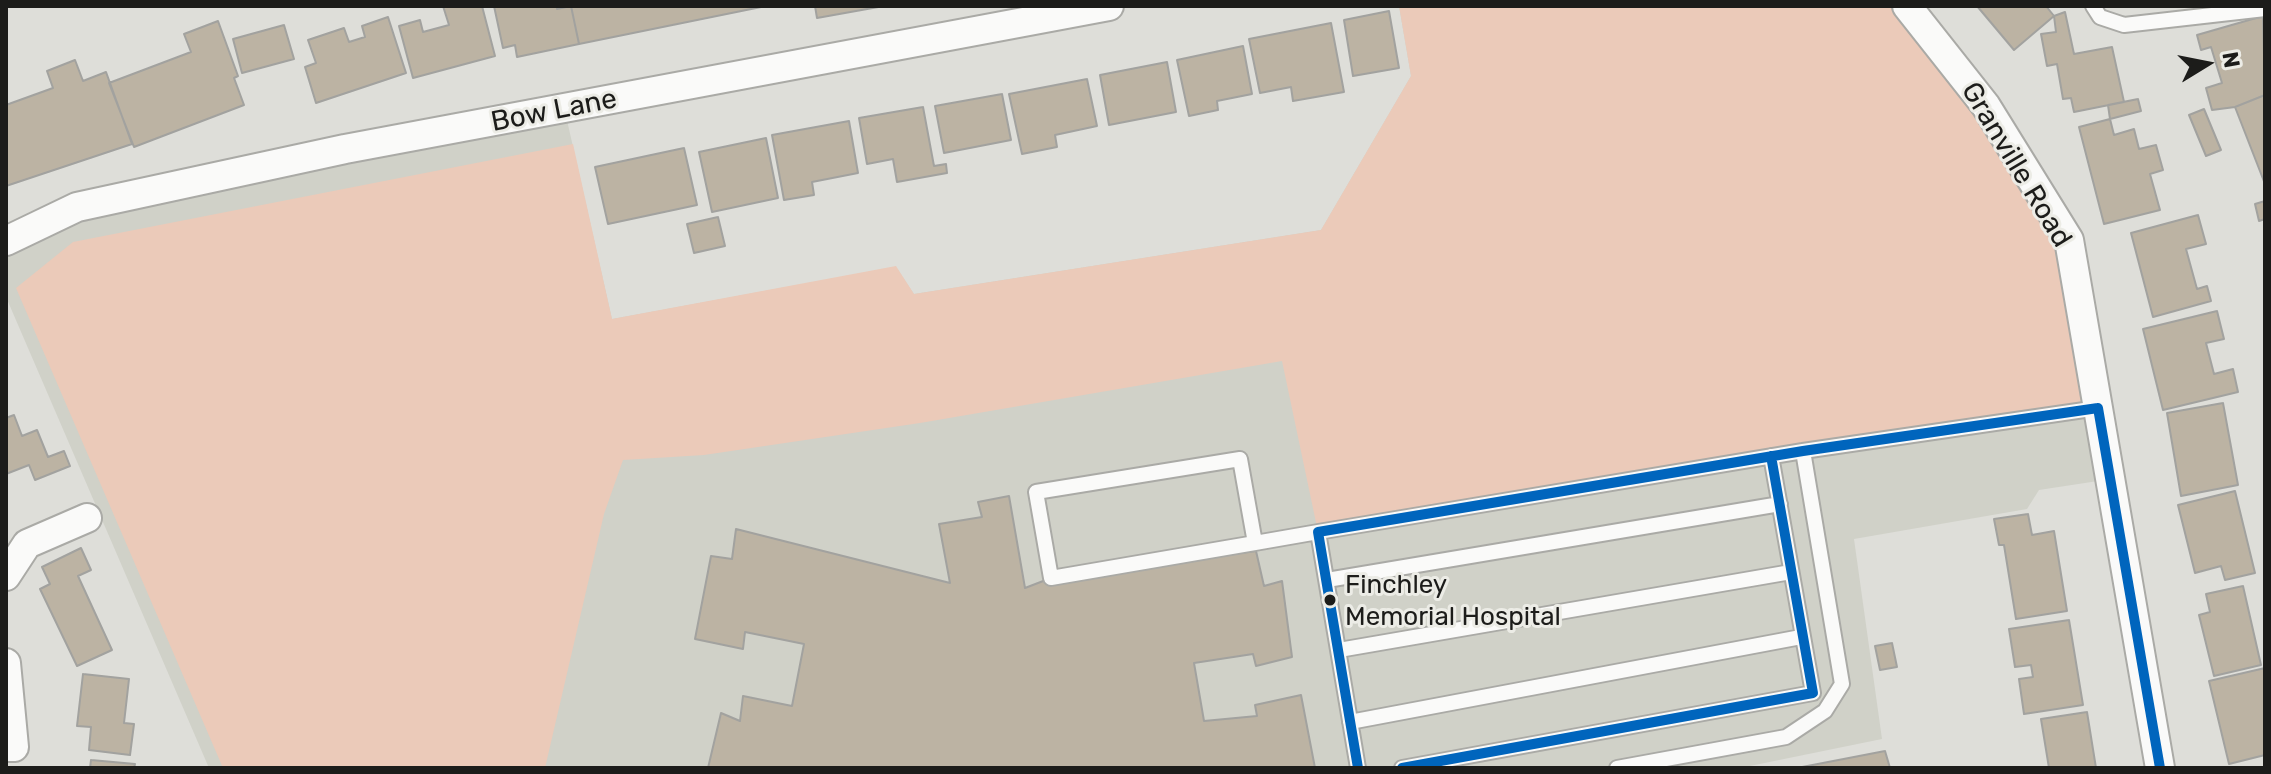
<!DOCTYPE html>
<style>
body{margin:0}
#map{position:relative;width:2271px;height:774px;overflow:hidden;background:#deded9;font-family:Rubik,sans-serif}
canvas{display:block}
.frame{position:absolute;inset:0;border:8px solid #1c1c1a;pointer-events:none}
.north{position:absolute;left:2167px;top:24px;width:80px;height:80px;-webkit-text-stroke:6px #ecece6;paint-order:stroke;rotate:80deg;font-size:22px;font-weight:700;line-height:32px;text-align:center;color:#1c1c1a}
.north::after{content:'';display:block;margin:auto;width:28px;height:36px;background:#1c1c1a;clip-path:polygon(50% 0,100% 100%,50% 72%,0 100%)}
</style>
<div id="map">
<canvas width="2271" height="774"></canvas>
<div class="frame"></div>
<div class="north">N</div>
</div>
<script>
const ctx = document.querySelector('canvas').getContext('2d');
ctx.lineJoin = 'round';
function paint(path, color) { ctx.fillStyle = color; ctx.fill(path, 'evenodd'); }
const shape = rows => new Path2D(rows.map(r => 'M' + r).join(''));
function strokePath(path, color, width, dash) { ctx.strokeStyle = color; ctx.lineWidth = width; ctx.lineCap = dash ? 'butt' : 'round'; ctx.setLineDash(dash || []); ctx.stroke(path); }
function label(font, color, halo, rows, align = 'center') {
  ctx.font = font + ' Rubik,sans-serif'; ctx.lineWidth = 6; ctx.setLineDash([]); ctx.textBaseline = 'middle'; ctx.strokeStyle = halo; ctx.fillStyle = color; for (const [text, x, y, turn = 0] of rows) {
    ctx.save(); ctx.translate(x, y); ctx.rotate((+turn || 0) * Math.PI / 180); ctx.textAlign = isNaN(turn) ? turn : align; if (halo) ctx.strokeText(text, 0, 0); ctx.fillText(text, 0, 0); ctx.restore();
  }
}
paint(shape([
 [1399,6,1990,111,2111,479,2039,490,2027,509,1854,539,1882,739,1740,768,209,768,6,297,6,243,76,207,564,107,612,319,896,267,914,294,1321,230,1411,76]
]), '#d0d1c8');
paint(shape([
 [1399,6,1907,6,2069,240,2098,408,1318,532,1282,361,920,423,704,455,623,460,604,514,545,768,223,768,16,288,73,242,573,144,612,319,896,266,914,294,1321,230,1411,76]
]), '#ebcab9');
const building = shape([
 [443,6,482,6,495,56,413,78,399,26,420,20,423,32,449,25,443,6],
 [494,6,557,6,557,9,571,6,579,44,517,57,515,45,503,48,494,6],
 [571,6,766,6,579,44,571,6],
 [815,6,884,6,817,18,815,6],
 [1977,6,2046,6,2054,16,2014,50,1977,6],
 [1389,11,1399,68,1353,76,1344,20,1389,11],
 [2065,12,2074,54,2112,47,2124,102,2074,112,2071,98,2063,99,2057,64,2047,66,2041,34,2056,32,2054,16,2065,12],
 [2263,16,2265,95,2235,107,2212,110,2206,88,2222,83,2211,47,2201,50,2197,35,2263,16],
 [388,17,406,73,316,103,305,67,316,63,308,40,344,28,349,42,365,37,362,26,388,17],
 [218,21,238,76,234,78,244,105,134,147,109,83,191,52,184,34,218,21],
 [1331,23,1344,92,1293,101,1291,87,1260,93,1249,39,1331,23],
 [284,25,294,59,242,73,233,39,284,25],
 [1243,46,1252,94,1217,101,1218,110,1189,116,1177,60,1243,46],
 [75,60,83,81,106,72,132,144,6,186,6,105,53,88,47,71,75,60],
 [1167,62,1176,112,1109,125,1100,75,1167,62],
 [1087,79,1097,126,1055,135,1057,147,1022,154,1009,94,1087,79],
 [1002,94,1011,140,944,153,935,106,1002,94],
 [2265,95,2265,184,2235,107,2265,95],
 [2138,99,2141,111,2110,119,2108,105,2138,99],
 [923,107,934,166,946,164,947,173,897,182,893,159,867,164,859,118,923,107],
 [2204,109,2221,150,2206,156,2189,115,2204,109],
 [2110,119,2114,135,2134,129,2139,149,2156,145,2163,170,2150,174,2160,210,2104,224,2079,127,2110,119],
 [849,121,858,173,812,182,814,195,784,200,772,135,849,121],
 [766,138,778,198,712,212,699,152,766,138],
 [684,148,697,205,608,224,595,167,684,148],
 [2265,201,2265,219,2259,221,2255,204,2265,201],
 [2198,215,2206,244,2186,249,2197,289,2207,286,2211,301,2153,317,2131,233,2198,215],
 [718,217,725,246,694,253,687,224,718,217],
 [2217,311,2224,339,2206,343,2214,374,2233,369,2238,392,2163,410,2143,329,2217,311],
 [2223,403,2238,485,2181,496,2167,413,2223,403],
 [14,415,22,436,37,430,48,457,64,451,70,466,35,480,29,465,6,474,6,418,14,415],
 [2235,491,2255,573,2225,580,2221,566,2195,573,2178,505,2235,491],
 [1009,496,1025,588,1051,578,1256,551,1264,586,1282,581,1292,657,1256,666,1253,654,1194,663,1204,721,1257,716,1255,705,1301,695,1315,768,708,768,721,713,740,721,743,696,792,706,804,644,745,632,743,649,695,639,711,556,732,559,736,529,950,583,939,524,982,517,978,502,1009,496],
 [2028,514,2032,535,2054,531,2067,611,2016,619,2004,545,1999,545,1994,519,2028,514],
 [81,548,91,570,78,576,112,650,77,666,40,589,50,584,42,567,81,548],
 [2243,586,2261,665,2214,676,2199,615,2210,612,2206,594,2243,586],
 [2069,620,2083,705,2024,714,2019,679,2033,677,2031,665,2015,667,2009,629,2069,620],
 [1892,643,1897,667,1880,670,1875,646,1892,643],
 [2265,668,2265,755,2229,764,2209,681,2265,668],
 [83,674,129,679,124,723,134,724,130,755,89,750,91,727,77,726,83,674],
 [2087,712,2096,768,2049,768,2041,719,2087,712],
 [1885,751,1890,768,1797,768,1885,751],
 [91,760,135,764,134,768,90,768,91,760]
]);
paint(building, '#bcb3a3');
strokePath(building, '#a2a29f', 2);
const lane = shape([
 [2093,6,2100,17,2124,25,2265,9],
 [1318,532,1358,768],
 [1255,543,1240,459,1036,492,1051,578,1255,543,1318,532,1803,451,2098,408],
 [1327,580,1780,504],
 [1339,650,1791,572],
 [1350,722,1801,637],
 [1402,768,1813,693,1771,456],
 [1617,768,1786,737,1825,711,1842,684,1803,451]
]);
const street = shape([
 [1907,6,1986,106,2069,240,2160,768],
 [6,241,77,207,345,149,1109,6],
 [6,576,27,544,87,518],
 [6,663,14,747,6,747]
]);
strokePath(lane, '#aaaaa6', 18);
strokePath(street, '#aaaaa6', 32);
strokePath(lane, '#fafaf9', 14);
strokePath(street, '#fafaf9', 28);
strokePath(shape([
 [2098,408,2160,768],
 [1358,768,1318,532,1803,451,2098,408],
 [1402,768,1813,693,1771,456]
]), '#0065bd', 10);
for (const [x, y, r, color] of [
 [1330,600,7,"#1c1c1a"]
]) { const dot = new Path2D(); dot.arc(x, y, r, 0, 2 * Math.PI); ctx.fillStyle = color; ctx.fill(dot); strokePath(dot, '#ecece6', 3); }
label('26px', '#1c1c1a', '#ecece6', [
 ["Finchley",1345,585],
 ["Memorial Hospital",1345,617]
], 'left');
label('28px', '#1c1c1a', '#ecece6', [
 ["Bow Lane",554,111,-11],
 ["Granville Road",2016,165,59]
]);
</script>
